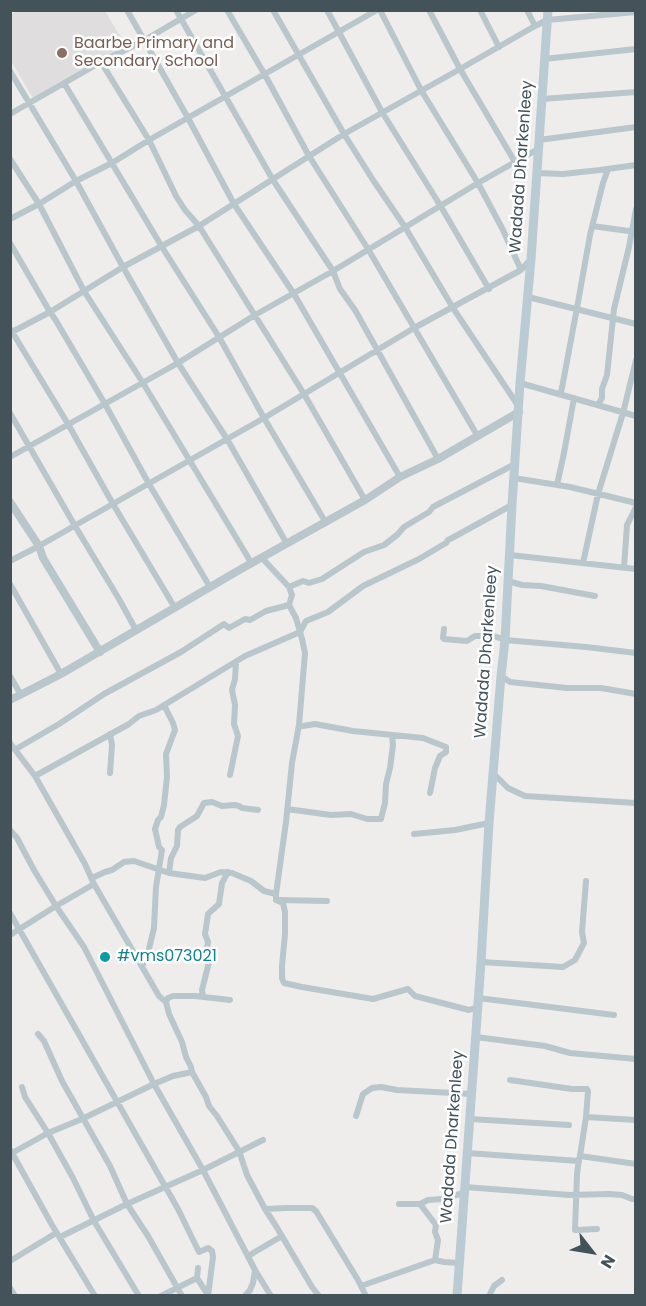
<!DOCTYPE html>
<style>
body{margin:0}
#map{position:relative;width:646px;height:1306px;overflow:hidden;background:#efecec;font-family:Poppins,sans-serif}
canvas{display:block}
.frame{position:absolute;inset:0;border:12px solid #44535a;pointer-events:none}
.north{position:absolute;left:562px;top:1222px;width:60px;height:60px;-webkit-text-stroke:4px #fff;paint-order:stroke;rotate:121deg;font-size:16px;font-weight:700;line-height:24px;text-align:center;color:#44535a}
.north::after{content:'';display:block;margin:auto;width:21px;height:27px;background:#44535a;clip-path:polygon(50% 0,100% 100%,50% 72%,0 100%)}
</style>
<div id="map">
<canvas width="646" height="1306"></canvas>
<div class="frame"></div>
<div class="north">N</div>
</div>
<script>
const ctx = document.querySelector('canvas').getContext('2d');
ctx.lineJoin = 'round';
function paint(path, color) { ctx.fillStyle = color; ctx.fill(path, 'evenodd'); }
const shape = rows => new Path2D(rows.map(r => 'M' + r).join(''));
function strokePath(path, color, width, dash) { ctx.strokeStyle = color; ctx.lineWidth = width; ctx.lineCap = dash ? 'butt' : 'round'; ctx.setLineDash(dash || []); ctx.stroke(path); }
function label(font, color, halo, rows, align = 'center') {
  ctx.font = font + ' Poppins,sans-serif'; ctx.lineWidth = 5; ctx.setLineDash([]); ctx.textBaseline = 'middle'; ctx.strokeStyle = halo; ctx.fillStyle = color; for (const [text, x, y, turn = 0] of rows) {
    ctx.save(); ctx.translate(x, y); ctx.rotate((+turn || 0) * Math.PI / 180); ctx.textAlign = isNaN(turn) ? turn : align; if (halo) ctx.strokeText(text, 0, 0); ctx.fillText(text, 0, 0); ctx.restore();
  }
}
paint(shape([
 [19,10,105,11,126,46,33,98,11,61,10,15]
]), '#e0ddde');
strokePath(shape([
 [127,10,188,118,234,204,294,294,400,477],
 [176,10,273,180,333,271,340,289,355,310,438,459],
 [227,10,265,75,309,156,368,249,477,435],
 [273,10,344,134,373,180,405,227,453,308,519,407],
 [327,10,382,112,440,205,489,289],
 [380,10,421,90,478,183,503,230,521,270],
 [429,10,460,69,515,162],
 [480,10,499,47],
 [527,10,535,26],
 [544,59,636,49],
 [101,62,149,140,176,196,185,210,199,226,304,394,365,500],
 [10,71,76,181,123,267,178,363,227,439,287,544],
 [64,83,162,247,219,337,264,418,326,523],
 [542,99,636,92],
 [10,114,101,62,143,41,196,10],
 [539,140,636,127],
 [10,159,39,204,84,291,143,383,252,564],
 [536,173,563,174,600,170,636,165],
 [10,219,39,204,76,181,112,163,149,140,377,10],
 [592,226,636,232],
 [10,243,50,312,55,319,105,404,149,484,210,587],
 [528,297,636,324],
 [11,330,68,424,113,504,175,608],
 [10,333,50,312,123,267,199,226,344,134,460,69,535,26,547,20,636,12],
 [520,383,636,416],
 [561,393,577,308,590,235,603,183,608,169],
 [598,405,602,398,602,389,607,375,614,309,629,247,636,209],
 [10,413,75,526,119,599,136,630],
 [10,457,178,363,255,315,333,271,478,183,538,149],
 [514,478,570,487,636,503],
 [557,485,564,453,574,398],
 [510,555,636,569],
 [262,558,289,587,292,595,289,605,296,618,302,639,305,653,299,725,292,763,286,822,276,894,276,900,283,903,285,912,285,934,282,966,282,978,284,983,302,987,373,999,408,989,415,996,469,1010,478,1007],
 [10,561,39,546,264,418,414,328,521,270,531,259],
 [583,563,598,494,623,413,636,360],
 [624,567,627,525,636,507],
 [508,581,522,585,541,586,595,596],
 [10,584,61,674],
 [289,587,303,581,309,583,322,579,364,552,384,545,397,535,404,527,429,512,433,507,515,464],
 [444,629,443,638,444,639,467,641,475,636,494,636,505,640,586,647,636,653],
 [10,676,21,695],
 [501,676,510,682,567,688,601,688,636,694],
 [299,725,303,726,315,724,353,731,423,738,446,747,446,752,440,756,435,768,430,793],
 [110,734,112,745,110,773],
 [10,743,35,776,85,864,94,884,159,996,166,1002,169,1014,182,1042,186,1057,191,1067,192,1072,206,1097,209,1106,217,1116,239,1151,247,1175,265,1209,276,1226,312,1287,319,1296],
 [16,749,59,724,104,694,181,652,224,624,229,628,245,619,250,620,266,611,289,605],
 [493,773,508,788,525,796,636,803],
 [230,775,238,736,234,724,235,705,232,690,235,679,236,662],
 [35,776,129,724,139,716,156,710,245,656,300,632,306,621,328,612,363,586,419,559,446,543,448,540,452,538,512,505],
 [287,809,331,815,351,814,367,819,381,819,385,803,386,784,390,768,393,745,392,735],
 [10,830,17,838,34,870,56,906,94,884],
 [414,834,455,830,489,823],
 [169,873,171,858,177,846,178,830,180,827,197,816,204,803,212,802,222,806,235,805,239,806,242,808,258,810],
 [92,878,105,872,112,870,124,862,134,861,169,873,205,878,221,872,232,873,251,881,264,891,276,894],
 [280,900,327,901],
 [10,913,178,1209,199,1252,208,1248,212,1251,213,1257,208,1296],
 [10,935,56,906,84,947,154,1084,203,1170,255,1270,271,1296],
 [481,962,563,967,575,960,584,943,582,932,586,881],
 [142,966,148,953,154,928,156,887,162,850,159,847,155,829,158,820,161,817,164,805,167,777,166,754,175,730,173,723,164,705],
 [203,996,202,990,209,962,206,954,208,942,205,934,208,914,219,904,222,883,228,872],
 [478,998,614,1015],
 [166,1002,168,998,173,996,195,996,230,1000],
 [38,1034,44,1041,62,1081,110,1166,127,1204,148,1236,182,1296],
 [476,1037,545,1046,570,1053,636,1059],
 [510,1080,572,1089,587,1089,588,1091,586,1117,580,1156,636,1164],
 [22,1087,25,1097,48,1133,73,1178,94,1221,139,1296],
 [356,1116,363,1094,372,1088,381,1087,397,1090,472,1094],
 [586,1117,636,1120],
 [470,1119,569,1125],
 [11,1151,52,1225,95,1296],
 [12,1153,48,1133,82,1119,154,1084,173,1076,192,1072],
 [467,1153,579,1161],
 [579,1159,577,1174,575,1230,597,1229],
 [465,1187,570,1195,609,1194,622,1195,632,1199,636,1199],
 [399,1204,420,1204,428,1200,442,1199,464,1193],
 [420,1204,436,1225,435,1232,438,1240,435,1260],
 [265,1209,286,1208,312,1208,316,1211,358,1280,366,1296],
 [248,1256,282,1236],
 [10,1261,56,1233,60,1237,127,1204,203,1170,263,1140],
 [197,1278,208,1295],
 [361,1286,435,1260,444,1262,459,1263],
 [10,1288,15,1296],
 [161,1296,197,1278,198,1268],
 [245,1296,250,1290,253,1283,255,1270],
 [489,1296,494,1286,502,1280]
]), '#b9c6cc', 6);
strokePath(shape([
 [10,502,39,546,43,558,100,652],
 [10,700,61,674,241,569,365,500,400,477,438,459,519,412]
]), '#b9c6cc', 8);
strokePath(shape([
 [457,1296,481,962,489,823,501,676,505,640,512,505,520,383,531,259,548,10]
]), '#bbcbd4', 9);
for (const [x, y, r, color] of [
 [62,53,6,"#8d6e63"],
 [105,957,6,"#0f9aa8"]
]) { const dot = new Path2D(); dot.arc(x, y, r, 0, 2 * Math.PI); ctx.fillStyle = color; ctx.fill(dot); strokePath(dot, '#fff', 2); }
label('16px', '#785e54', '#fff', [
 ["Baarbe Primary and",74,44],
 ["Secondary School",74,62]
], 'left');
label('16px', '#44535a', '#fff', [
 ["Wadada Dharkenleey",522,167,-86],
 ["Wadada Dharkenleey",487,652,-86],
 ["Wadada Dharkenleey",453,1137,-86]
]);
label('16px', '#0d838f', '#fff', [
 ["#vms073021",117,957]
], 'left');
</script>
